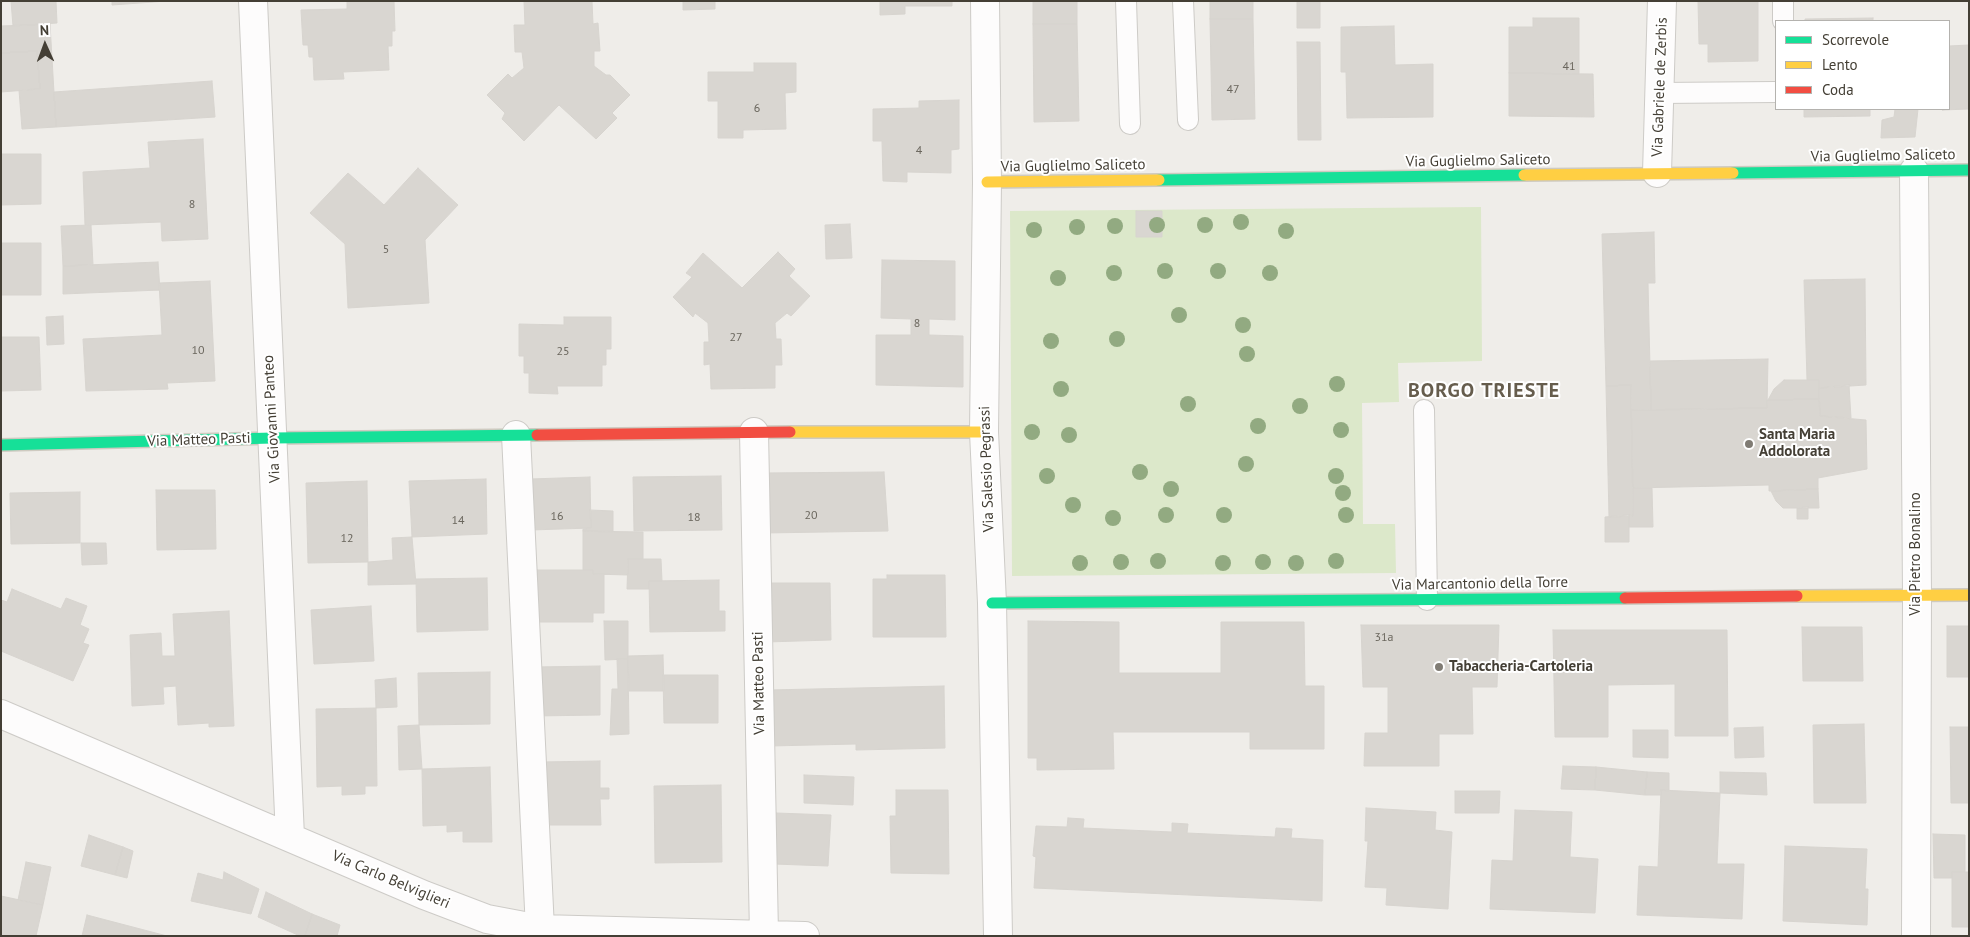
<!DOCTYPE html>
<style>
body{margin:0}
#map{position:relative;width:1970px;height:937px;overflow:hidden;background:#efede9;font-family:"PT Sans",sans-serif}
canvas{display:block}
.frame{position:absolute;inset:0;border:2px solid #443f35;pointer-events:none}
.legend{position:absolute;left:1775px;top:20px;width:175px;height:90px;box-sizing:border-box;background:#fff;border:1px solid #b4b2ae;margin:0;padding:6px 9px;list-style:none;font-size:15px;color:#443f35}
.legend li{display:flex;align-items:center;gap:10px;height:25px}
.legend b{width:25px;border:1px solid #b4b2ae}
.north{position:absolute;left:20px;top:20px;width:50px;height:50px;-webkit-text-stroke:4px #fff;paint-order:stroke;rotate:358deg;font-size:14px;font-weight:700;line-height:20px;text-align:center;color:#443f35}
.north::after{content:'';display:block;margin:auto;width:18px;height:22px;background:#443f35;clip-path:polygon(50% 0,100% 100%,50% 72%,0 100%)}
</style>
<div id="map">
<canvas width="1970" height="937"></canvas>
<div class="frame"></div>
<ul class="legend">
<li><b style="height:6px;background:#16e098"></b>Scorrevole</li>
<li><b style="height:6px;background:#ffcf43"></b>Lento</li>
<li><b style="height:6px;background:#f24e42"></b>Coda</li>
</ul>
<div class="north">N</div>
</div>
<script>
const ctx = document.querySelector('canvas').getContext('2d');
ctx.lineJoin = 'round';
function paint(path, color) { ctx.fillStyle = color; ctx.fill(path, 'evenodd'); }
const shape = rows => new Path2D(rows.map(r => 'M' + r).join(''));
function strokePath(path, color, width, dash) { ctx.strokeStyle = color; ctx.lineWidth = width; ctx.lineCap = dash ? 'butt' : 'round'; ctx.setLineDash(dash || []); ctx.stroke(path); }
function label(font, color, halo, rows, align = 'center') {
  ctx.font = font + ' "PT Sans",sans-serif'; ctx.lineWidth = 4; ctx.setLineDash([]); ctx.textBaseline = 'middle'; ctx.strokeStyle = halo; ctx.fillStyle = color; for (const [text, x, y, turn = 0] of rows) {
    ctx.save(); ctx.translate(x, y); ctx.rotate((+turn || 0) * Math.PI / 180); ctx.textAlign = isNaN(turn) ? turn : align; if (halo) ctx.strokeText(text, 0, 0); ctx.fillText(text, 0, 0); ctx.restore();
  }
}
paint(shape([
 [1481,207,1482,361,1398,363,1399,402,1362,403,1363,524,1395,524,1396,573,1012,576,1010,211]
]), '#dce8ca');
const building = shape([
 [11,1,56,1,57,23,13,26,11,1],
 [112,1,167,1,112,5,112,1],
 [347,1,394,1,395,31,392,31,392,46,388,46,389,70,343,72,344,79,314,80,313,57,309,57,308,45,303,45,301,10,347,9,347,1],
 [524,1,592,1,593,24,598,23,600,51,594,51,594,66,606,75,610,75,630,95,612,113,617,118,596,139,559,105,524,141,502,119,505,113,487,95,508,74,512,78,524,68,522,52,515,52,514,25,525,25,524,1],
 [683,1,715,1,715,9,683,10,683,1],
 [880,1,952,1,952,6,905,6,905,14,880,15,880,1],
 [1033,1,1077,1,1077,24,1033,24,1033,1],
 [1210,1,1253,1,1253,19,1210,19,1210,1],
 [1297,1,1320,1,1320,28,1297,28,1297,1],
 [1698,1,1758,1,1758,61,1708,62,1708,44,1699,44,1698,1],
 [1533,18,1579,18,1579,74,1509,73,1509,27,1533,27,1533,18],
 [1873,18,1873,21,1805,21,1805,19,1873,18],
 [1210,19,1253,19,1255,119,1212,120,1210,19],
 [50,24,56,127,22,129,19,90,40,89,37,51,1,53,1,26,50,24],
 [1033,24,1077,24,1079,121,1034,122,1033,24],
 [1394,26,1395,65,1433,64,1433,117,1347,118,1346,72,1341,72,1341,27,1394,26],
 [1297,42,1320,42,1321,140,1298,140,1297,42],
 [1969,45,1969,109,1942,110,1949,109,1949,46,1969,45],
 [37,51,40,89,1,92,1,53,37,51],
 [754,63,796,63,796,92,785,93,786,129,743,130,743,138,718,138,718,101,708,101,708,72,754,72,754,63],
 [1509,73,1593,74,1594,117,1509,116,1509,73],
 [212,81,215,117,56,127,54,92,212,81],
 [959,100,959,149,951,150,951,173,907,172,907,182,883,181,882,141,873,141,873,109,919,108,919,101,959,100],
 [1804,109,1870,109,1870,116,1804,117,1804,109],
 [1895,109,1918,109,1915,137,1881,138,1882,120,1894,117,1895,109],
 [203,139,208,239,162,241,161,222,85,225,83,172,150,168,148,142,203,139],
 [1,154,41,154,41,204,1,205,1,154],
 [418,168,458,205,425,240,429,303,348,308,345,244,310,213,348,173,384,205,418,168],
 [1136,211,1162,211,1162,237,1136,237,1136,211],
 [850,224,852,258,826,259,825,225,850,224],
 [91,225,93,265,63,266,61,226,91,225],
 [1654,232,1655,283,1648,283,1651,410,1631,410,1631,385,1606,386,1602,234,1654,232],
 [1,243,41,243,41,295,1,295,1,243],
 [778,252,795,269,789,276,810,296,791,316,787,313,775,323,776,339,781,339,782,365,775,365,775,388,711,389,710,364,704,365,704,342,709,342,708,323,695,313,693,317,673,297,692,277,686,273,703,253,742,288,778,252],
 [882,260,955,261,955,320,929,319,929,335,963,336,963,387,876,385,876,335,911,335,911,319,881,318,882,260],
 [158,262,160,290,63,294,63,266,158,262],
 [1865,279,1866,385,1819,388,1819,380,1807,380,1804,280,1865,279],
 [210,281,215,381,167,383,168,389,86,391,83,339,162,335,159,283,210,281],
 [63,316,64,344,47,345,46,317,63,316],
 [564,317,611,317,611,349,606,349,606,365,602,365,602,386,557,386,558,394,529,393,529,373,524,373,524,356,519,356,519,324,564,325,564,317],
 [1,337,39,337,41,390,1,391,1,337],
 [1768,359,1767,408,1651,410,1650,361,1768,359],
 [1784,380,1819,380,1819,399,1768,400,1774,389,1784,380],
 [1631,385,1633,516,1609,517,1606,386,1631,385],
 [1849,385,1851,418,1820,416,1819,388,1849,385],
 [1819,399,1820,416,1866,420,1867,469,1818,478,1818,489,1769,491,1769,485,1633,488,1631,410,1767,408,1767,400,1819,399],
 [884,472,888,531,764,533,763,473,884,472],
 [721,476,722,530,634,531,633,477,721,476],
 [590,477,591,528,531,530,530,479,590,477],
 [486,479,487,534,412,537,409,481,486,479],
 [367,481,368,562,308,563,306,483,367,481],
 [1633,488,1652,488,1653,527,1629,527,1629,515,1633,516,1633,488],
 [1818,489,1819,508,1783,508,1776,501,1771,491,1818,489],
 [156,490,215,490,216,549,157,550,156,490],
 [80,492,80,543,11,544,10,493,80,492],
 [1808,507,1808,519,1797,519,1797,508,1808,507],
 [590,510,613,511,613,532,583,531,583,529,591,528,590,510],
 [1629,515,1629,542,1605,542,1605,517,1629,515],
 [583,531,643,532,643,559,628,559,628,575,593,574,593,570,583,570,583,531],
 [412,537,416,584,368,585,368,562,393,560,392,538,412,537],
 [81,543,106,543,107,564,82,565,81,543],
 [628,559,661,559,662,581,649,581,649,589,627,589,628,559],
 [537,570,593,570,593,574,604,574,604,613,593,613,593,622,536,622,537,570],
 [887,575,945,575,946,637,873,637,873,579,887,579,887,575],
 [487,578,488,630,417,632,416,579,487,578],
 [719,580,719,611,725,611,725,631,650,632,649,581,719,580],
 [765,583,830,583,831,640,766,642,765,583],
 [12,589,61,609,66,598,87,606,80,625,89,629,83,643,89,645,73,681,1,651,1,600,7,602,12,589],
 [371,606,374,661,314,664,311,610,371,606],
 [229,611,234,726,209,727,209,723,178,725,176,686,163,687,164,704,132,706,130,635,161,633,162,656,175,656,173,614,229,611],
 [604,621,628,621,628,659,605,660,604,621],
 [1028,621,1119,622,1119,673,1221,673,1221,622,1304,622,1305,686,1324,686,1324,749,1250,749,1250,732,1113,732,1114,769,1037,770,1037,758,1028,758,1028,621],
 [1361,625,1499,625,1497,687,1472,687,1473,734,1439,734,1439,766,1364,766,1365,733,1388,733,1388,687,1363,687,1361,625],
 [1947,626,1969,626,1969,677,1947,677,1947,626],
 [1802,627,1862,627,1863,681,1803,681,1802,627],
 [1553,630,1727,630,1728,736,1675,736,1675,684,1608,685,1608,737,1555,737,1553,630],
 [663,655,664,691,629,691,628,656,663,655],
 [617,659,628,659,629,734,610,735,612,689,618,689,617,659],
 [600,666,600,715,534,716,534,667,600,666],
 [490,672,490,724,419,725,418,673,490,672],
 [663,675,718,675,718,723,664,723,663,675],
 [396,678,397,707,376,708,375,680,396,678],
 [944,686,945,748,856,750,856,744,770,746,769,690,944,686],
 [376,708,377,786,365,786,365,794,342,795,342,786,317,787,316,709,376,708],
 [1864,724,1866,803,1814,803,1813,725,1864,724],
 [419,725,422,769,399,770,398,726,419,725],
 [1763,727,1764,757,1735,758,1734,728,1763,727],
 [1950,727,1969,727,1969,803,1951,803,1950,727],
 [1633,730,1668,730,1668,758,1633,757,1633,730],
 [600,761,600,788,609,788,609,799,600,799,601,825,542,825,541,762,600,761],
 [1563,766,1596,767,1595,790,1561,789,1563,766],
 [490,767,492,842,463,842,463,831,447,832,447,825,423,826,422,769,490,767],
 [1596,767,1647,772,1645,795,1595,790,1596,767],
 [1647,772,1669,773,1669,791,1661,790,1661,795,1645,795,1647,772],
 [1720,772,1766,773,1767,795,1720,793,1720,772],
 [804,775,854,777,853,805,804,803,804,775],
 [721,785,722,862,655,863,654,786,721,785],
 [896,790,948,790,949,874,891,873,890,816,896,816,896,790],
 [1661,790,1720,793,1717,864,1744,864,1742,919,1637,915,1639,866,1658,867,1661,790],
 [1455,791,1500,791,1499,813,1455,813,1455,791],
 [1366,808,1436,812,1435,830,1452,832,1448,909,1386,905,1387,888,1365,887,1368,841,1365,841,1366,808],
 [1515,810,1572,812,1570,857,1598,859,1595,913,1490,909,1492,860,1513,861,1515,810],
 [776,813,831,815,828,866,774,864,776,813],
 [1068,818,1084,819,1083,828,1172,832,1172,823,1188,824,1187,833,1275,837,1276,828,1292,829,1291,838,1323,840,1322,901,1034,888,1036,857,1033,856,1036,826,1067,827,1068,818],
 [1933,834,1965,835,1965,872,1952,872,1952,878,1934,878,1933,834],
 [89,835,123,847,115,875,81,866,89,835],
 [1785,846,1867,849,1865,889,1868,889,1867,925,1783,921,1785,846],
 [123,847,133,851,127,878,115,875,123,847],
 [26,862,51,867,43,905,18,900,26,862],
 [224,872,259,889,251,914,191,901,198,873,223,880,224,872],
 [1952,872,1969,872,1969,927,1952,927,1952,872],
 [266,892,312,914,305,936,300,936,258,917,266,892],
 [1,896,43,905,36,936,1,936,1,896],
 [312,914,340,925,337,936,305,936,312,914],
 [87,915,167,936,82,936,87,915]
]);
paint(building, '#d9d6d1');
strokePath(building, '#d7d4cf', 1);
const lane = shape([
 [1126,1,1130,124],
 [1183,1,1188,120],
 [1783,21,1783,1],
 [1660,93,1776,92],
 [1424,410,1427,600]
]);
const street = shape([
 [253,1,290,837],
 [985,1,987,182,984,432,992,603,998,936],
 [1914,171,1917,596,1916,936],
 [1657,173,1662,1],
 [754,432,764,934],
 [516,435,540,929],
 [1,714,424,895,487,919,540,929,805,936]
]);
const fast = shape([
 [1733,173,1969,170],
 [1159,180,1524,175],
 [1,445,273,438,537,435],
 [992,603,1625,598]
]);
const slow = shape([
 [1524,175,1733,173],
 [987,182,1159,180],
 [790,432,984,432],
 [1797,596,1969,595]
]);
const jam = shape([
 [537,435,790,432],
 [1625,598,1797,596]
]);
strokePath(lane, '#cdcbc7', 22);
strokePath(street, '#cdcbc7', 30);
strokePath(fast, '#cecac0', 14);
strokePath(slow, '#cecac0', 14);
strokePath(jam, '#cecac0', 14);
strokePath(lane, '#fdfcfc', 20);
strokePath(street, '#fdfcfc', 28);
strokePath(fast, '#16e098', 11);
strokePath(slow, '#ffcf43', 11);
strokePath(jam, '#f24e42', 11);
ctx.fillStyle = '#92aa81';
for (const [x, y] of [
 [1241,222],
 [1157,225],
 [1205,225],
 [1115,226],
 [1077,227],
 [1034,230],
 [1286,231],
 [1165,271],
 [1218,271],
 [1114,273],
 [1270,273],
 [1058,278],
 [1179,315],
 [1243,325],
 [1117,339],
 [1051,341],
 [1247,354],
 [1337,384],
 [1061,389],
 [1188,404],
 [1300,406],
 [1258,426],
 [1341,430],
 [1032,432],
 [1069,435],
 [1246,464],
 [1140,472],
 [1047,476],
 [1336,476],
 [1171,489],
 [1343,493],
 [1073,505],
 [1166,515],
 [1224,515],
 [1346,515],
 [1113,518],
 [1158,561],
 [1336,561],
 [1121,562],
 [1263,562],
 [1080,563],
 [1223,563],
 [1296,563]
]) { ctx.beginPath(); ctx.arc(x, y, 8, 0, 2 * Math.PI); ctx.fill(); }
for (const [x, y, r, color] of [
 [1749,444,5,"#807c74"],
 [1439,667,5,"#807c74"]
]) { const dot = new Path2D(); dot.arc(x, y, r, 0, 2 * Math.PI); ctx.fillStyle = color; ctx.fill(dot); strokePath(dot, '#fff', 2); }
label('12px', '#6a665d', null, [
 ["41",1569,67],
 ["47",1233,90],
 ["6",757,109],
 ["4",919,151],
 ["8",192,205],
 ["5",386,250],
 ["8",917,324],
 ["27",736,338],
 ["10",198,351],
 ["25",563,352],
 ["20",811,516],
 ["16",557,517],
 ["18",694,518],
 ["14",458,521],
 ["12",347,539],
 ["31a",1384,638]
]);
label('15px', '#443f35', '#fff', [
 ["Via Gabriele de Zerbis",1660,87,-88],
 ["Via Guglielmo Saliceto",1883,156,-1],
 ["Via Guglielmo Saliceto",1478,161,-1],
 ["Via Guglielmo Saliceto",1073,166,-1],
 ["Via Giovanni Panteo",272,419,-93],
 ["Via Matteo Pasti",199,440,-2],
 ["Via Salesio Pegrassi",987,469,-92],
 ["Via Pietro Bonalino",1916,554,-90],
 ["Via Marcantonio della Torre",1480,584,-1],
 ["Via Matteo Pasti",759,683,-91],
 ["Via Carlo Belviglieri",391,880,23]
]);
label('bold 15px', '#443f35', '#fff', [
 ["Santa Maria",1759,435],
 ["Addolorata",1759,452],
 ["Tabaccheria-Cartoleria",1449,667]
], 'left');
ctx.letterSpacing = '1px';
label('bold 20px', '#665d4d', '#fff', [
 ["BORGO TRIESTE",1484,391]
]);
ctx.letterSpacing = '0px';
</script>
